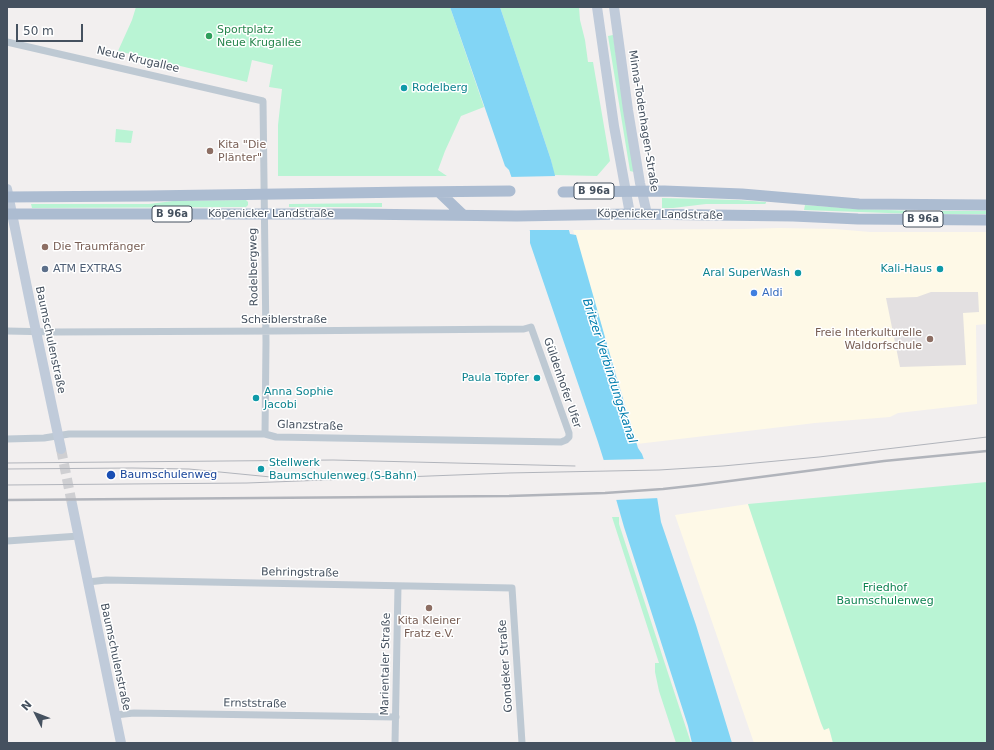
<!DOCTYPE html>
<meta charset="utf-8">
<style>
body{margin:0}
#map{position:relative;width:994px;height:750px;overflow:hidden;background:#f2efef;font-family:"DejaVu Sans",sans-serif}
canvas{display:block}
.frame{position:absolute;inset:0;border:8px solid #45515f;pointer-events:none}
.north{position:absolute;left:16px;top:694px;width:40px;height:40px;-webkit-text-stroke:3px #fff;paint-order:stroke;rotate:312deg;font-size:11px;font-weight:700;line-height:16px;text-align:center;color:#45515f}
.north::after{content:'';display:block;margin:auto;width:14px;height:18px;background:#45515f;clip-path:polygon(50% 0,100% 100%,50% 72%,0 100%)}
.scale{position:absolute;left:16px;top:24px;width:67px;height:18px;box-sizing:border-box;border:2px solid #45515f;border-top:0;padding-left:5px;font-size:12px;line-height:14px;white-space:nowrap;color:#45515f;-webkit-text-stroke:3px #fff;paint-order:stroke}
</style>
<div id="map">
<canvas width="994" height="750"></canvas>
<div class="frame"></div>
<div class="north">N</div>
<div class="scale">50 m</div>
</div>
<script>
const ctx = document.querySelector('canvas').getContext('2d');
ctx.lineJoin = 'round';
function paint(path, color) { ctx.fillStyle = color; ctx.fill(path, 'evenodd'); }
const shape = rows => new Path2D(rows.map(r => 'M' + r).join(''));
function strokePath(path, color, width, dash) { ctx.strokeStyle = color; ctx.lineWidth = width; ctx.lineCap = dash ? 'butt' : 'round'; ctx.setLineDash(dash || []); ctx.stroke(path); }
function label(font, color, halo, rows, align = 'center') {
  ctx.font = font + ' "DejaVu Sans",sans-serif'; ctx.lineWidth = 3; ctx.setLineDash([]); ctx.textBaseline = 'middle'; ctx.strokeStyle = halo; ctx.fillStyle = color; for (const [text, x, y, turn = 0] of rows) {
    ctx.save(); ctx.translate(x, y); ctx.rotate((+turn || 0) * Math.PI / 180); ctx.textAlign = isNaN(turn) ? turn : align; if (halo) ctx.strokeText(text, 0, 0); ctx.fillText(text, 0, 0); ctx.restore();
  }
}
paint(shape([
 [779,228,835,229,870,232,987,232,987,324,976,325,977,404,898,413,890,417,815,423,637,444,573,230,743,229],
 [748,504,821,723,824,730,829,728,833,743,754,743,675,515]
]), '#fef9e7');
paint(shape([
 [931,292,978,292,979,312,963,313,966,365,900,367,886,298,917,297]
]), '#e3e0e1');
paint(shape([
 [136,7,450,7,484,107,461,116,445,151,438,170,447,176,278,176,278,125,282,89,269,87,273,65,252,60,247,82,118,51,132,20],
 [500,7,579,7,580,20,585,40,588,62,593,62,610,161,597,176,554,175,551,160],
 [613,35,634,172,630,171,608,36],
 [116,129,133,131,131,143,115,142],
 [662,198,738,200,766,202,766,203,765,204,706,204,673,208,662,208],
 [246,200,248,202,248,205,246,207,32,208,31,204,149,204,173,201],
 [382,203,382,207,289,207,289,204],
 [805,205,858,209,916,211,987,211,987,214,916,214,804,210],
 [987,482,987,743,833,743,829,728,824,730,821,723,748,504],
 [612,517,619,517,619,524,691,743,676,743,659,691,655,672,655,663,659,663]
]), '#b9f4d4');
paint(shape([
 [450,7,500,7,551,160,570,234,576,235,616,376,638,448,642,454,657,497,661,522,696,625,732,743,692,743,688,726,624,527,616,499,598,442,530,243,530,231,509,170,505,166]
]), '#82d5f5');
paint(shape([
 [556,176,571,230,527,230,509,177],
 [646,459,659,498,615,500,602,460]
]), '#f2efef');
strokePath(shape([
 [61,449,72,504]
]), '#cfcfd2', 10, [10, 5]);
strokePath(shape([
 [7,42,263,101,266,342,265,434],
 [7,331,54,332,275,331,524,329,531,327,569,433,569,437,566,440,561,442,276,437,265,434,69,434,44,438,7,439],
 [7,541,79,536],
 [88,582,106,580,512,588,522,743],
 [115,715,134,713,396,717],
 [395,743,398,586]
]), '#bec9d3', 7);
strokePath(shape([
 [597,7,614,126,630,214],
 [614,7,628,110,640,183,647,214],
 [7,189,33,317,61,449],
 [72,504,121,743]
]), '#c0cbda', 10);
strokePath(shape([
 [439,192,463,215],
 [563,192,664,191,742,194,859,204,987,205],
 [7,197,147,196,410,192,510,191],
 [7,214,354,214,517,216,630,214,793,216,858,219,987,220]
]), '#acbcd1', 11);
strokePath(shape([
 [7,463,333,460,575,466],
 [7,469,132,468,189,469,281,478],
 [7,485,247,483,508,473,659,470,723,466,819,457,987,437]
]), '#b1b4bb', 1);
strokePath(shape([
 [7,500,509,496,605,493,663,489,699,485,884,461,987,451]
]), '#b1b4bb', 2.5);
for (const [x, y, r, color] of [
 [209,36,4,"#2e9e5b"],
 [404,88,4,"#0f9aa8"],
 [210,151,4,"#8d6e63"],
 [45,247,4,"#8d6e63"],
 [45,269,4,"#5c6f8a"],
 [940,269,4,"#0f9aa8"],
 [798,273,4,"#0f9aa8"],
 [754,293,4,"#3f7fe0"],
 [930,339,4,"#8d6e63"],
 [537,378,4,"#0f9aa8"],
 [256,398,4,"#0f9aa8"],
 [261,469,4,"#0f9aa8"],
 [111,475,5,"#1a4fb4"],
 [429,608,4,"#8d6e63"]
]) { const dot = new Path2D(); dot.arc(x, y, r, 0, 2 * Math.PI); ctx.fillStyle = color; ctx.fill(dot); strokePath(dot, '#fff', 1.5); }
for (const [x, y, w] of [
 [594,191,40],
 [172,214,40],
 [923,219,40]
]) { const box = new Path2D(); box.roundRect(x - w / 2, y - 8, w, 16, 3); ctx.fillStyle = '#fff'; ctx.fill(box); strokePath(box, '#45515f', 1); }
label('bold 10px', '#45515f', null, [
 ["B 96a",594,191],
 ["B 96a",172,214],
 ["B 96a",923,219]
]);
label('11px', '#27864d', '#fff', [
 ["Sportplatz",217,30],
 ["Neue Krugallee",217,43]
], 'left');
label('11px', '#45515f', '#fff', [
 ["Neue Krugallee",138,60,13],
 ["Minna-Todenhagen-Straße",643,121,81],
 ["Köpenicker Landstraße",271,214],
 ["Köpenicker Landstraße",660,215,1],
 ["Rodelbergweg",254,267,-91],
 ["Scheiblerstraße",284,320],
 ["Baumschulenstraße",50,340,78],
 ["Güldenhofer Ufer",562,383,71],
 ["Glanzstraße",310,426,2],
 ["Behringstraße",300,573,1],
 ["Baumschulenstraße",115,657,78],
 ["Marientaler Straße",386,664,-89],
 ["Gondeker Straße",506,666,-94],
 ["Ernststraße",255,704,1]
]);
label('11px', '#0d838f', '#fff', [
 ["Rodelberg",412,88],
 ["Kali-Haus",932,269,"right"],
 ["Aral SuperWash",790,273,"right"],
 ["Paula Töpfer",529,378,"right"],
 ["Anna Sophie",264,392],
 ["Jacobi",264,405],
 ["Stellwerk",269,463],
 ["Baumschulenweg (S-Bahn)",269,476]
], 'left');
label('11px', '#785e54', '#fff', [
 ["Kita \"Die",218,145],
 ["Plänter\"",218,158],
 ["Die Traumfänger",53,247],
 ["Freie Interkulturelle",922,333,"right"],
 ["Waldorfschule",922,346,"right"],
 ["Kita Kleiner",429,621,"center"],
 ["Fratz e.V.",429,634,"center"]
], 'left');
label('11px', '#4e5e75', '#fff', [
 ["ATM EXTRAS",53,269]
], 'left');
label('11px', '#366cbe', '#fff', [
 ["Aldi",762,293]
], 'left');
label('11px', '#164399', '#fff', [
 ["Baumschulenweg",120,475]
], 'left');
label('11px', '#0d8351', '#fff', [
 ["Friedhof",885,588],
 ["Baumschulenweg",885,601]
]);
label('italic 12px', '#017eaf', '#fff', [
 ["Britzer Verbindungskanal",609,371,72]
]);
</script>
